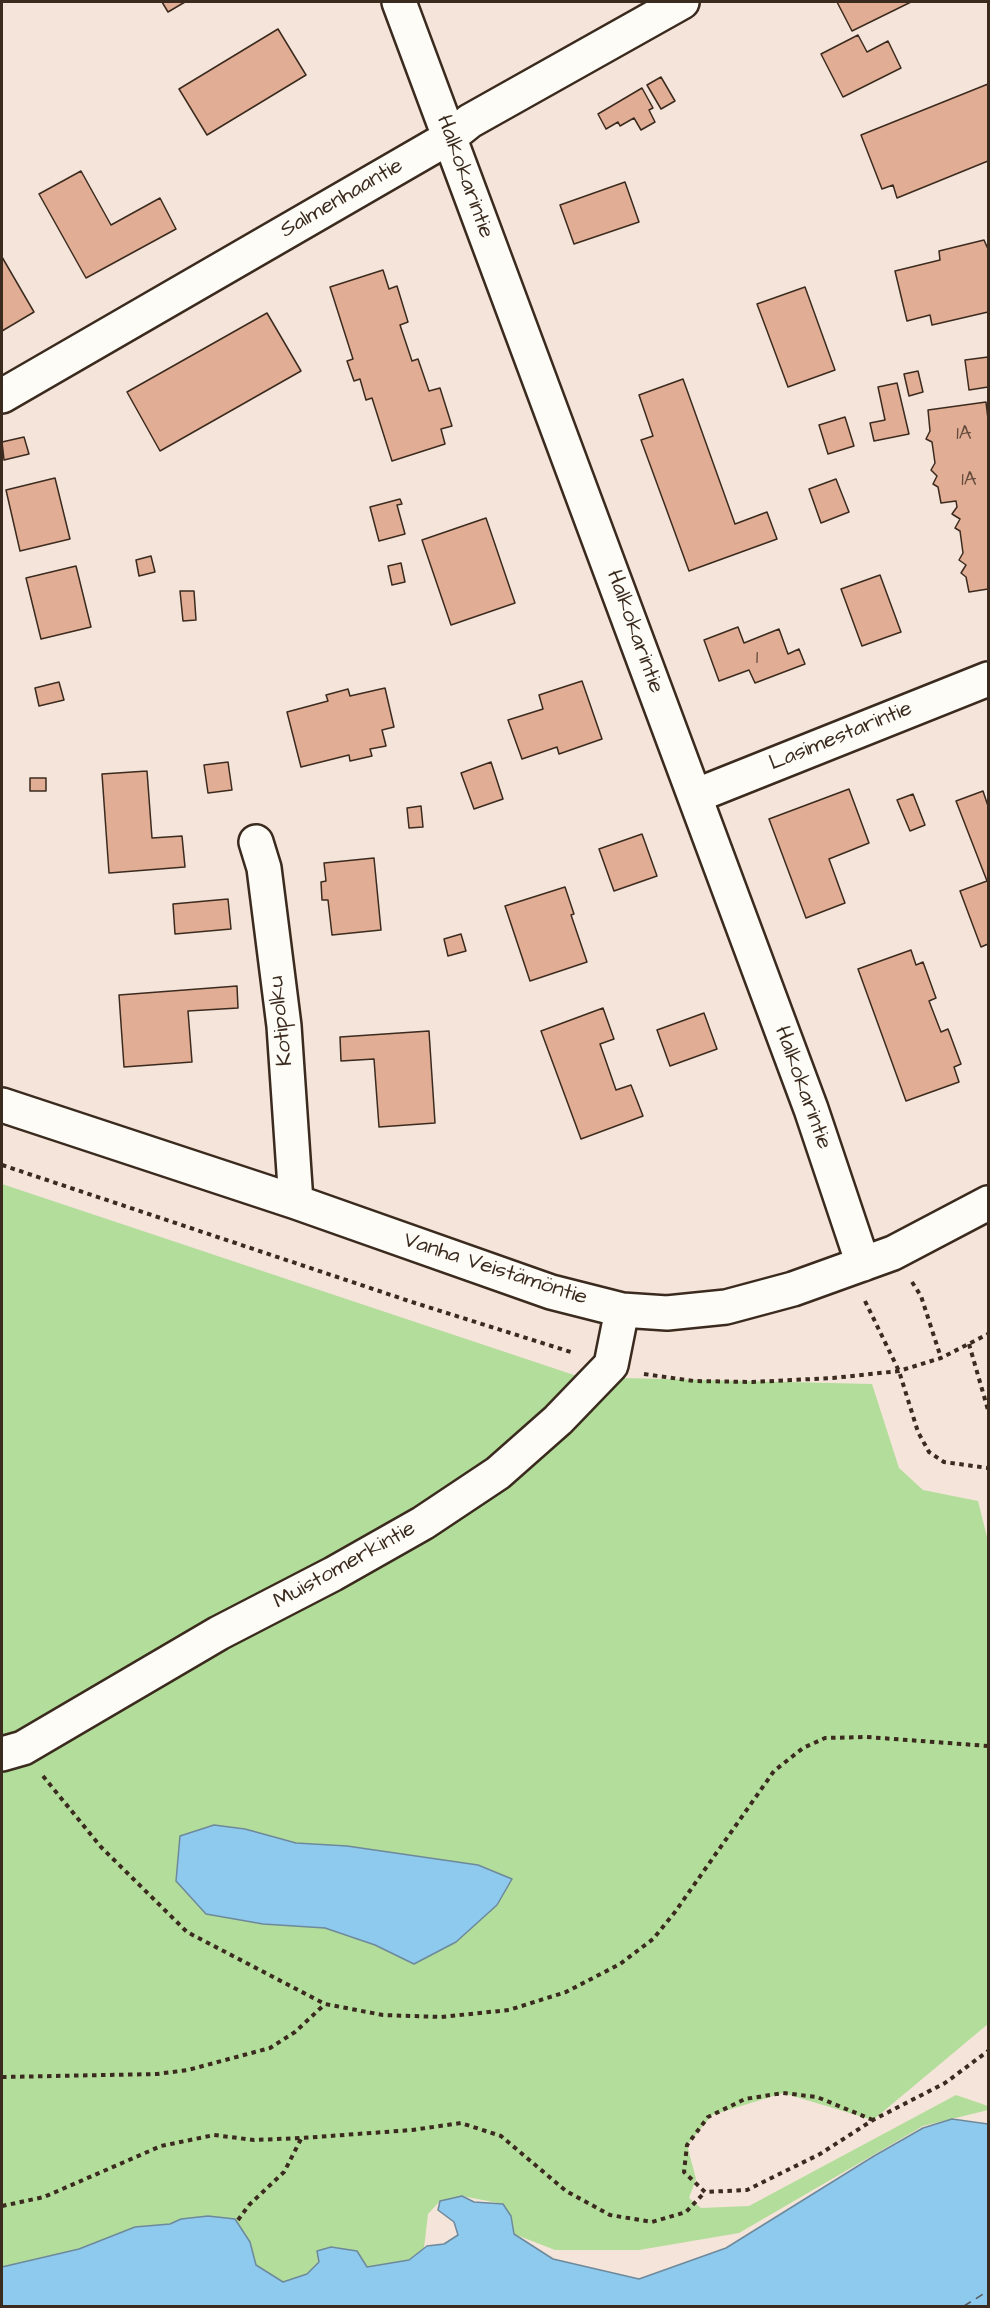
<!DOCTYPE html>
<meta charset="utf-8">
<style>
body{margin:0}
#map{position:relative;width:990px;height:2308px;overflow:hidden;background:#f5e4d9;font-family:"Architects Daughter",sans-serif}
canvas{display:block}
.frame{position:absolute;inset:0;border:3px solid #3b2a1e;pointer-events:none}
</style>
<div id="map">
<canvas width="990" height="2308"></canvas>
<div class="frame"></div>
</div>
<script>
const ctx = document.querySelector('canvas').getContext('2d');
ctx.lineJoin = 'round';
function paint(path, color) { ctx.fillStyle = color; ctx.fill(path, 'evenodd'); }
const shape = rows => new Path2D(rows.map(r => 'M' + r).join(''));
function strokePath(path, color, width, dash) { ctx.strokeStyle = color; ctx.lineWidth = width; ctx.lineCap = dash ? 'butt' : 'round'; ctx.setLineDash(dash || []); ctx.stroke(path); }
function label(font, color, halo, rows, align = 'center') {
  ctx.font = font + ' "Architects Daughter",sans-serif'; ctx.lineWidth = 6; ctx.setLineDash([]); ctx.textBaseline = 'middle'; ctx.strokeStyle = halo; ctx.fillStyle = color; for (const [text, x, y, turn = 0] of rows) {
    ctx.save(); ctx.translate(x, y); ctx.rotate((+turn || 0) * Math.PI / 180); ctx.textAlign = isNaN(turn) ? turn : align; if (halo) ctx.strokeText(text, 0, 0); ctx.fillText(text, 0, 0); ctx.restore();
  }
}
paint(shape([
 [2,1184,580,1377,872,1384,899,1468,923,1490,978,1501,988,1541,988,2024,873,2120,783,2093,712,2115,687,2145,696,2179,689,2198,701,2208,749,2206,956,2095,988,2106,988,2110,923,2126,739,2233,639,2250,555,2250,514,2234,503,2204,462,2196,440,2201,428,2214,424,2248,409,2260,367,2267,319,2262,307,2274,284,2282,256,2265,79,2249,2,2267]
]), '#b3dd9a');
const water = shape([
 [214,1825,245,1829,296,1843,347,1846,478,1865,512,1879,497,1905,456,1942,414,1964,375,1945,325,1928,263,1924,206,1914,176,1881,180,1836,214,1825],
 [952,2119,988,2124,988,2306,2,2306,2,2267,79,2249,135,2227,170,2224,181,2219,208,2216,235,2219,250,2242,256,2265,283,2282,307,2274,319,2262,317,2251,331,2247,357,2251,367,2267,409,2260,427,2246,444,2244,458,2235,454,2222,438,2210,440,2201,462,2196,474,2202,503,2204,511,2216,514,2234,553,2259,639,2279,726,2248,874,2156,923,2128,952,2119]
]);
paint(water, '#8ec9ee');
strokePath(water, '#6d899b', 1.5);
strokePath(shape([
 [964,2306,988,2291]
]), '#545a5c', 1.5, [8, 6]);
const building = shape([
 [162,2,185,2,168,12,162,2],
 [837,2,911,2,852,31,837,2],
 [278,29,306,75,207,135,179,89,278,29],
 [858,35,867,52,888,41,901,68,843,97,821,54,858,35],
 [661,77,675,101,661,109,647,85,661,77],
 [988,84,988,161,897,198,893,185,882,189,861,135,988,84],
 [642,88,653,108,649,110,655,122,641,130,634,118,620,126,618,122,606,129,598,114,642,88],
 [81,171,111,225,160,198,176,229,86,278,39,194,81,171],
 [625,182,639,222,574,244,560,205,625,182],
 [984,240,988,249,988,312,932,325,930,315,907,321,895,271,940,260,939,251,984,240],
 [2,257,34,312,2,331,2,257],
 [383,270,389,289,397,286,408,322,400,325,412,361,418,359,429,391,440,388,452,426,441,429,445,444,392,461,372,398,366,400,360,379,354,381,347,361,353,359,330,287,383,270],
 [805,287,835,370,788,387,757,304,805,287],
 [267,313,301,371,160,451,127,392,267,313],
 [988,357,988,387,969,390,965,360,988,357],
 [918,371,923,392,909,396,904,374,918,371],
 [683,379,735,524,767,512,777,539,689,571,641,440,653,436,639,395,683,379],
 [897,383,909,434,874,441,870,423,885,420,878,387,897,383],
 [986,402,988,419,988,589,969,592,966,577,961,573,966,565,959,560,963,553,960,531,955,528,960,519,952,514,957,507,956,501,941,503,938,487,933,484,937,476,931,470,935,463,932,442,926,439,930,431,928,410,986,402],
 [845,417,854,446,828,454,819,425,845,417],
 [24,437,29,454,4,460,2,442,24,437],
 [55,478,70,539,20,551,6,490,55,478],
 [836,479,849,512,821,523,809,489,836,479],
 [400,499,402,504,397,505,405,534,379,541,370,507,400,499],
 [486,518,515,603,451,625,422,540,486,518],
 [151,556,155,572,139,576,136,560,151,556],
 [401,563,405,582,392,585,388,566,401,563],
 [76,566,91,627,41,639,26,578,76,566],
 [880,575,901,632,862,646,841,589,880,575],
 [180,591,194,591,196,620,183,621,180,591],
 [738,627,744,643,779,629,788,654,799,649,805,664,755,683,749,670,719,681,704,640,738,627],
 [582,681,602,739,559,754,557,747,522,759,508,720,543,709,539,695,582,681],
 [59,682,64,700,39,706,35,688,59,682],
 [385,688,394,727,382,730,386,746,370,749,372,756,350,761,349,755,301,767,287,712,328,701,326,695,348,689,350,696,385,688],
 [228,762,232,790,208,793,204,765,228,762],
 [491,762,503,799,474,809,461,773,491,762],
 [147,771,152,838,182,836,185,867,109,873,102,774,147,771],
 [30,778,46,778,46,791,30,791,30,778],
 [849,789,869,843,829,859,845,903,806,918,769,819,849,789],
 [983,791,988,806,988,944,981,947,960,891,987,881,956,801,983,791],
 [913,794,925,825,910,831,897,800,913,794],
 [421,806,423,827,409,828,407,808,421,806],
 [642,834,657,876,614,891,599,849,642,834],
 [374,858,381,930,332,935,328,900,322,900,321,882,326,881,324,863,374,858],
 [565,887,574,914,571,915,587,962,530,981,505,906,565,887],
 [228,899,231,929,175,934,173,904,228,899],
 [461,934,466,951,448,956,444,939,461,934],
 [911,950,916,965,923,962,936,998,929,1001,941,1032,948,1029,961,1064,954,1067,959,1082,906,1101,858,969,911,950],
 [237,986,238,1008,188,1011,192,1062,124,1067,119,995,237,986],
 [603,1008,614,1039,600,1044,616,1090,631,1085,643,1116,581,1139,541,1031,603,1008],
 [704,1013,717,1049,670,1066,657,1030,704,1013],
 [429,1031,435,1123,379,1127,374,1059,341,1061,340,1037,429,1031]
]);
paint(building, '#e1ad94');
strokePath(building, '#3b2a1e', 1.5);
const minor = shape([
 [399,2,811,1109,863,1264],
 [2,396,450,137,470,121,682,2],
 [695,796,988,679],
 [256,842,264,868,284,1026,296,1202],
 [2,1105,296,1202,551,1292,622,1310,667,1313,726,1307,793,1289,893,1253,988,1203],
 [2,1754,23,1748,219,1633,333,1574,423,1523,498,1473,558,1420,611,1365,622,1310]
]);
strokePath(minor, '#3b2a1e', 38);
strokePath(shape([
 [2,1165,415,1303,574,1353],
 [912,1282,921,1296,941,1358],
 [865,1301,899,1371,918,1432,929,1452,944,1462,988,1468],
 [969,1344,988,1410],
 [644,1374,694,1381,752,1382,833,1378,899,1371,941,1358,988,1334],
 [43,1776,101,1847,187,1932,325,2004,383,2015,441,2017,509,2010,566,1992,620,1964,653,1939,675,1912,774,1771,803,1748,825,1738,867,1737,988,1746],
 [2,2077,157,2074,188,2070,270,2048,295,2032,325,2004],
 [873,2120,817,2097,783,2093,745,2099,708,2117,687,2145,684,2172,705,2192,747,2190,820,2154,873,2120,945,2083,988,2051],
 [2,2206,44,2197,161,2146,214,2135,254,2140,302,2138,412,2130,461,2123,501,2136,566,2191,610,2215,652,2222,686,2212,705,2192],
 [238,2220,249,2205,284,2172,301,2139]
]), '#3b2a1e', 4, [4.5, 4.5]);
strokePath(minor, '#fdfcf7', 33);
label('20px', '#644b3c', null, [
 ["1A",964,435],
 ["1A",969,481],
 ["1",757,659]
]);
label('22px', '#3b2a1e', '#fdfcf7', [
 ["Halkokarintie",464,177,70],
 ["Salmenhaantie",342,199,-30],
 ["Halkokarintie",634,632,70],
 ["Lasimestarintie",841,737,-22],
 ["Kotipolku",282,1021,-96],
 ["Halkokarintie",802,1088,70],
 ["Vanha Veistämöntie",495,1270,18],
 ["Muistomerkintie",345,1566,-29]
]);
</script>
